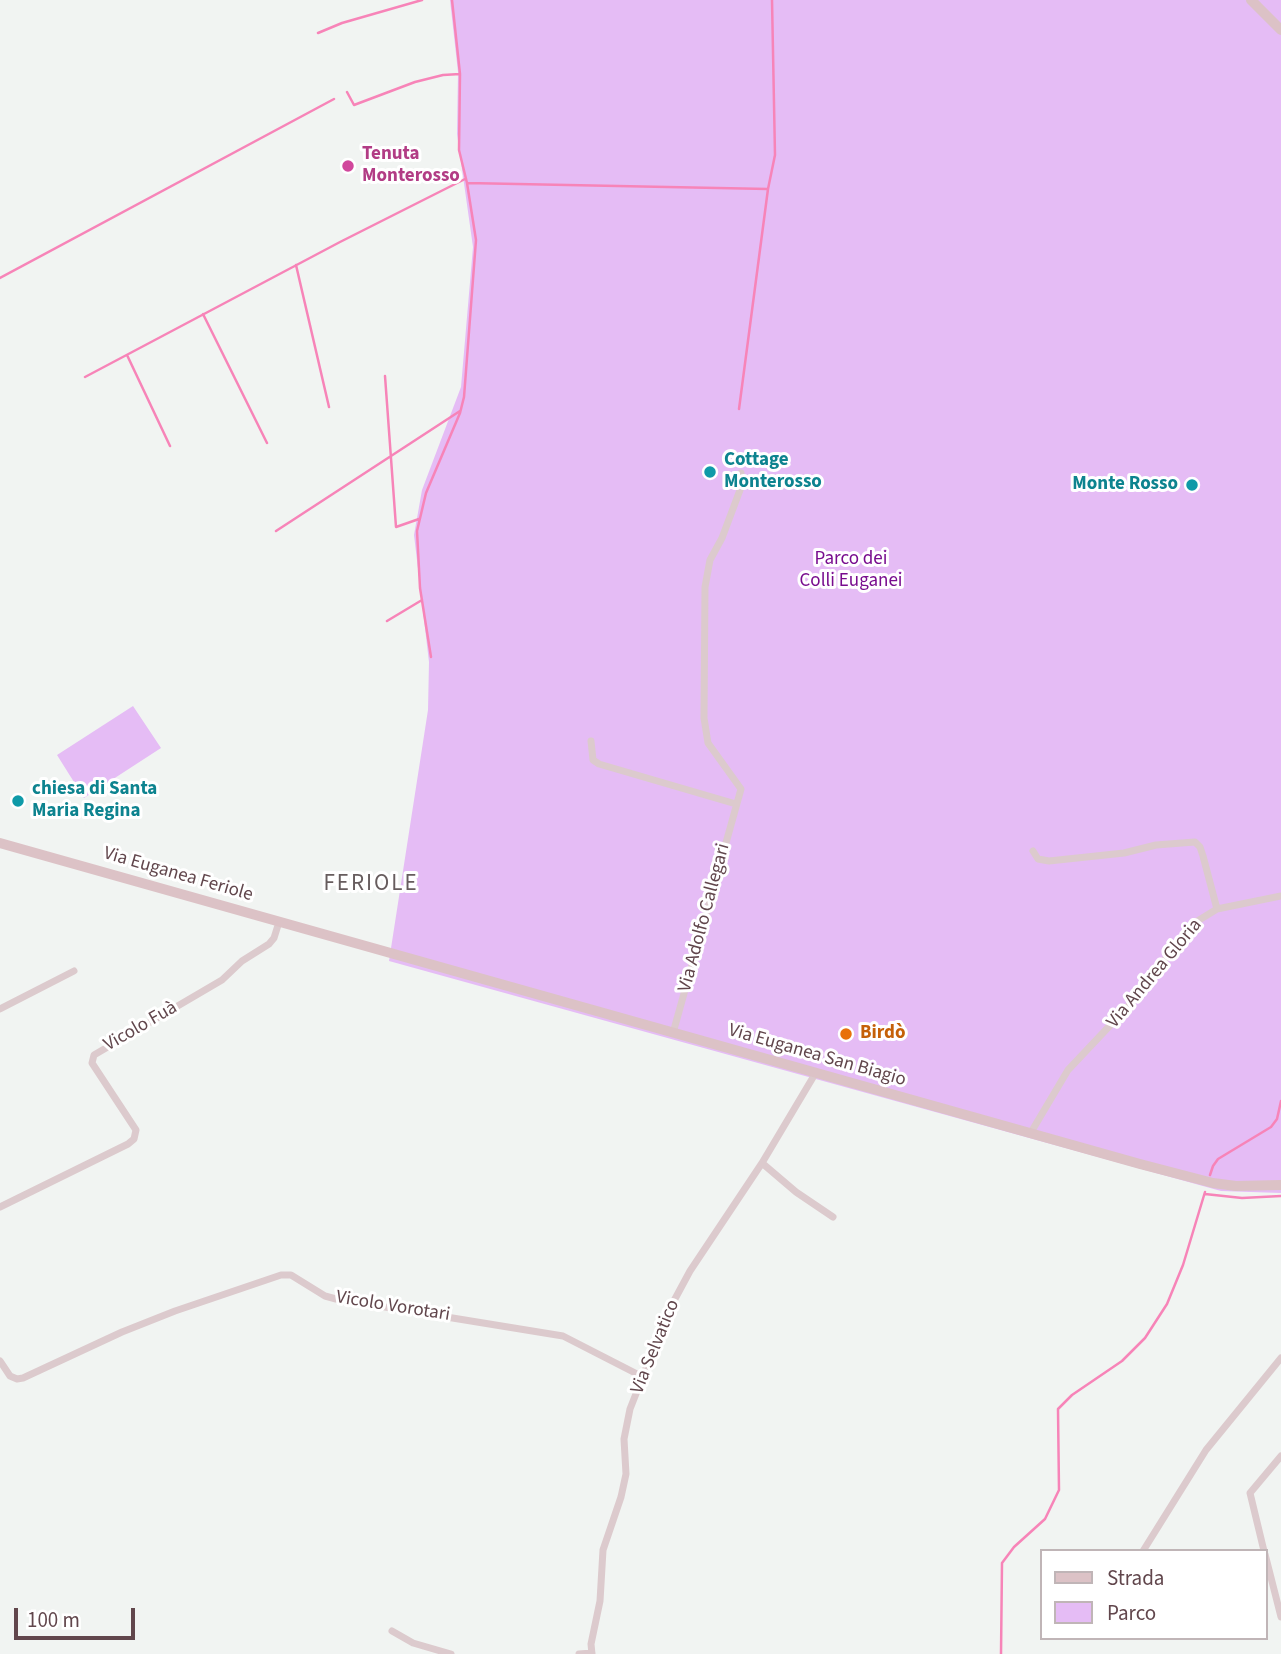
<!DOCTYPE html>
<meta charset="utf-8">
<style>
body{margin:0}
#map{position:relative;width:1281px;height:1654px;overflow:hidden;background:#f1f4f2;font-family:"Source Sans 3",sans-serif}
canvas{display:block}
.legend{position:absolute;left:1040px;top:1549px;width:228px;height:91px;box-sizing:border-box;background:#fff;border:2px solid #c0b5b7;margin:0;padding:9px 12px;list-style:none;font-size:21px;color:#61464c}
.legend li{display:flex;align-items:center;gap:14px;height:35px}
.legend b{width:35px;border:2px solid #c0b5b7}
.scale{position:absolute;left:14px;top:1608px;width:121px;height:32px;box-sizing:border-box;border:4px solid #61464c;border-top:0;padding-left:9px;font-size:21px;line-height:24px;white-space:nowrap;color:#61464c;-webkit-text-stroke:5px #fff;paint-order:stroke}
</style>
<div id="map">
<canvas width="1281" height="1654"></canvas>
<ul class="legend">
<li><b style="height:9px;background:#dcc2c6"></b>Strada</li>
<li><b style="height:19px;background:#e5bcf5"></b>Parco</li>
</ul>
<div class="scale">100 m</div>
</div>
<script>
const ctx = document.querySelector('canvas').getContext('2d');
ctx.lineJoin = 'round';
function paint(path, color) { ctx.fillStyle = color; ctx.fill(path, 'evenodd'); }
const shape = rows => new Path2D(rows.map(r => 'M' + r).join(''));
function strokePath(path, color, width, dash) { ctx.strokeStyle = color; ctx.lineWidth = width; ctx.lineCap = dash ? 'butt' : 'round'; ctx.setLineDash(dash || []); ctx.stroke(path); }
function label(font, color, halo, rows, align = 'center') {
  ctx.font = font + ' "Source Sans 3",sans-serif'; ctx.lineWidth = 6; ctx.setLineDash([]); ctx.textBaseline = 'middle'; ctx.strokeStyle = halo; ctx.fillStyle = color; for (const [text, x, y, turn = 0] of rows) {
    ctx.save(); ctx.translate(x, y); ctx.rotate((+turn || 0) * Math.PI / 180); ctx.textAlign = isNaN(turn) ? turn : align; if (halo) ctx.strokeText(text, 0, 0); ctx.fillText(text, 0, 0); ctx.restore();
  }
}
paint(shape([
 [450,0,1281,0,1281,1193,1221,1191,389,961,428,710,429,662,414,535,422,490,461,387,473,247,457,134,458,72],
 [133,706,161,748,84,798,57,755]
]), '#e5bcf5');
strokePath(shape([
 [318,33,342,23,422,0],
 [347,92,354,105,415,82,443,75,460,74],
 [467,183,768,189],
 [296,265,329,407],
 [0,278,334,99],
 [203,314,267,443],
 [127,355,170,446],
 [385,376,396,527,419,519],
 [85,377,340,242,465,179],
 [739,409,768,189,775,155,772,0],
 [276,531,460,411],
 [387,621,422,600],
 [431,657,420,588,417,531,426,493,460,413,464,397,476,240,467,183,459,150,460,74,452,0],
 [1210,1175,1213,1166,1218,1159,1271,1127,1277,1119,1281,1101],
 [1205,1194,1242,1198,1281,1196],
 [1001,1654,1002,1563,1014,1547,1045,1519,1059,1490,1058,1409,1072,1395,1122,1361,1145,1338,1167,1304,1183,1265,1205,1192]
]), '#f784b8', 2.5);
strokePath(shape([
 [591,741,593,760,599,764,736,804],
 [1033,851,1038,859,1049,861,1124,853,1156,845,1195,842,1200,847,1203,856,1217,909],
 [0,1009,74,971],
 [673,1033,741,789,708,743,704,718,705,587,710,560,722,538,740,490,741,473],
 [1030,1134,1068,1070,1135,999,1191,925,1217,909,1281,896],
 [762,1163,796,1192,833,1217],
 [0,1207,128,1144,134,1139,136,1130,92,1063,94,1055,222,980,242,961,269,944,274,938,279,922],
 [0,1361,10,1376,17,1379,23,1378,122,1332,175,1311,281,1275,291,1275,325,1296,336,1299,563,1336,643,1377],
 [1143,1551,1206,1450,1281,1358],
 [1264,1551,1250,1493,1281,1456],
 [1265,1554,1281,1617],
 [392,1631,413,1643,451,1654],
 [579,1654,592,1653],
 [592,1654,591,1644,600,1601,603,1550,621,1497,626,1474,624,1439,630,1409,669,1310,690,1271,762,1163,815,1074]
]), '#dccacd', 7);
strokePath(shape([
 [1251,0,1281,30],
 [0,843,1140,1164,1213,1183,1236,1186,1281,1185]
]), '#dcc2c6', 10);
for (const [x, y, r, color] of [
 [348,166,7,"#d1479c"],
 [710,472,7,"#0f9aa8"],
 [1192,485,7,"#0f9aa8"],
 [18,801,7,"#0f9aa8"],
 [846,1034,7,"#e8710a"]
]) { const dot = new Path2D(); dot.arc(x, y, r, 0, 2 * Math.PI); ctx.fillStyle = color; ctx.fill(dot); strokePath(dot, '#fff', 2.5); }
label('bold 19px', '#b23c85', '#fff', [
 ["Tenuta",362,155],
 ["Monterosso",362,177]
], 'left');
label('bold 19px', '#0d838f', '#fff', [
 ["Cottage",724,461],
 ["Monterosso",724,483],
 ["Monte Rosso",1178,485,"right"],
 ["chiesa di Santa",32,790],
 ["Maria Regina",32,812]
], 'left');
label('19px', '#780c8e', '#fff', [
 ["Parco dei",851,560],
 ["Colli Euganei",851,582]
]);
label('19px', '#61464c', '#fff', [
 ["Via Euganea Feriole",178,875,16],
 ["Via Adolfo Callegari",705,918,-75],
 ["Via Andrea Gloria",1155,974,-50],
 ["Vicolo Fuà",141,1027,-30],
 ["Via Euganea San Biagio",817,1056,16],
 ["Vicolo Vorotari",393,1307,9],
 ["Via Selvatico",656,1347,-68]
]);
label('bold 19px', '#c56008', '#fff', [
 ["Birdò",860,1034]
], 'left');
ctx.letterSpacing = '2px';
label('23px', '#675d5e', '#fff', [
 ["FERIOLE",371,885]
]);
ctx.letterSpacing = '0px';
</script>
